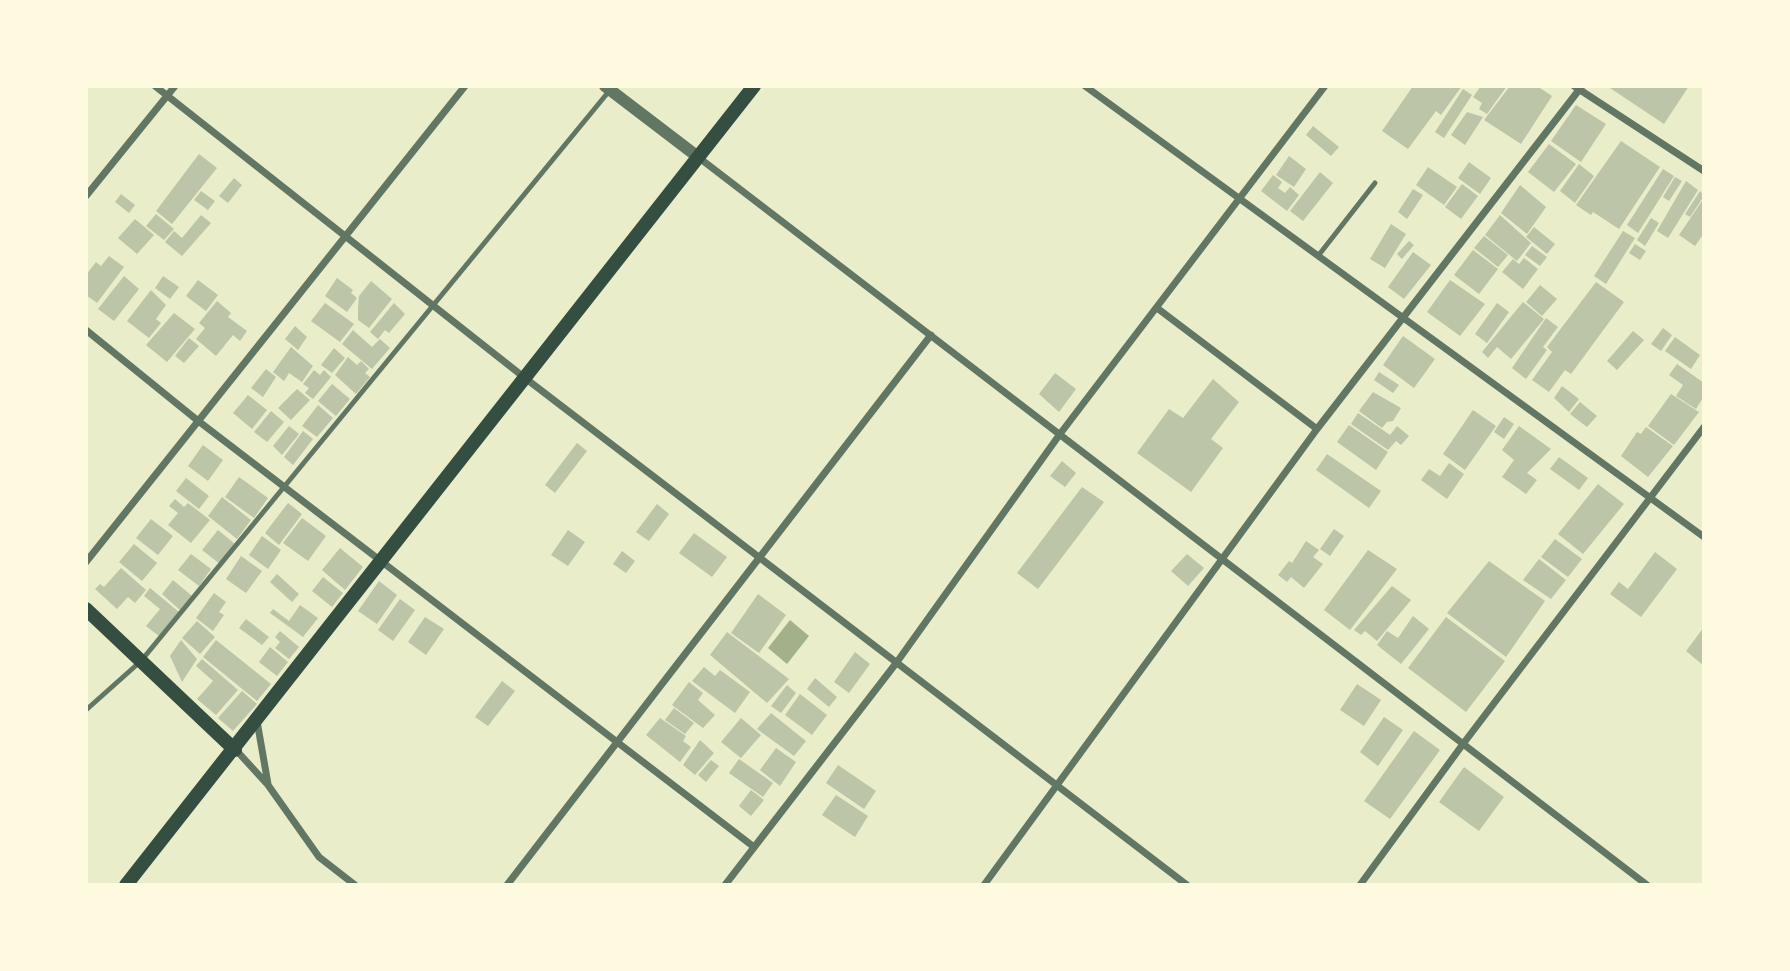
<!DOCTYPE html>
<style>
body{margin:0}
#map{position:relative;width:1790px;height:971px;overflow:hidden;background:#e9edc9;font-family:Karla,sans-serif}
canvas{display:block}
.frame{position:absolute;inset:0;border:88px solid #fefae0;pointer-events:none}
</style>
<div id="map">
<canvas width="1790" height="971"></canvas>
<div class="frame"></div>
</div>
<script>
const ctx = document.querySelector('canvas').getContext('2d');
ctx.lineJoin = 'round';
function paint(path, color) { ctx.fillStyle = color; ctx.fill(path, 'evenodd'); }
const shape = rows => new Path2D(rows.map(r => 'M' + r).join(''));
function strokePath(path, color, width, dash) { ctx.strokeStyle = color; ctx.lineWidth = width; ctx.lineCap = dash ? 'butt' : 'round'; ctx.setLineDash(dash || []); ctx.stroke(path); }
paint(shape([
 [790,620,809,636,787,664,768,648]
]), '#a3b18a');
paint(shape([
 [1413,86,1462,86,1441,115,1436,111,1408,149,1382,131],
 [1481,86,1507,86,1487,114,1479,109,1482,103,1473,97],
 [1510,86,1537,86,1552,96,1521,144,1484,120],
 [1612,86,1689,86,1664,124,1610,88],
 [1463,89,1472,95,1444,138,1435,132],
 [1576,105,1606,124,1581,162,1551,141],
 [1467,112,1483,117,1465,145,1451,135],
 [1313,126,1339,147,1331,156,1306,135],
 [1621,141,1660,167,1619,229,1593,212,1591,215,1576,205],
 [1549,144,1576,164,1554,192,1528,172],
 [199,154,217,168,172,224,156,211],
 [1289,156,1306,169,1294,187,1276,175],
 [1469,162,1491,178,1480,194,1458,178],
 [1579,164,1594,176,1575,203,1560,191],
 [1428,167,1457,187,1444,205,1416,185],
 [1663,169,1674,176,1638,233,1627,225],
 [1320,172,1333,183,1303,221,1290,211],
 [1273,175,1282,182,1278,188,1285,193,1290,187,1299,195,1287,211,1261,191],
 [1675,177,1682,181,1669,201,1663,197],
 [234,178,242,185,228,203,219,196],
 [1686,181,1698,190,1668,238,1657,231],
 [1462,184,1478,196,1461,219,1445,207],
 [1520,185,1546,207,1527,234,1501,213],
 [1413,189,1423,195,1407,219,1398,212],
 [201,191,215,201,208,210,194,200],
 [1700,191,1704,196,1690,217,1685,214],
 [121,194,135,205,129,213,115,202],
 [1704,198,1704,233,1695,246,1679,235],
 [156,214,174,229,164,240,146,226],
 [201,215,211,223,182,256,165,242,174,231,182,238],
 [1500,215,1531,243,1517,261,1485,235],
 [1651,218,1659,223,1645,246,1637,240],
 [135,219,154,235,137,254,118,238],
 [1391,224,1406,234,1385,268,1370,259],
 [1534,227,1555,244,1547,254,1526,237],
 [1623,231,1635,238,1606,284,1594,276],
 [1484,236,1508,255,1498,267,1474,248],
 [1409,241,1414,245,1402,259,1397,254],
 [1635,244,1646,251,1640,260,1629,253],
 [1532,246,1547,257,1540,266,1525,255],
 [1473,250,1498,269,1479,294,1454,275],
 [1413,252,1431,265,1404,299,1388,287],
 [109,256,124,267,97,303,86,295,86,275,96,262,101,266],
 [1524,258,1538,269,1523,289,1502,272,1513,259,1519,264],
 [124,276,139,289,114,321,98,309],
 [163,276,179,287,170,299,155,288],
 [337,278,353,290,351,293,357,298,347,312,325,296],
 [198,280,218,295,206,311,186,296],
 [1450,280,1485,304,1460,336,1427,312],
 [371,281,392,299,369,328,358,320,358,308,359,296],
 [1596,282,1624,302,1571,374,1565,370,1549,392,1532,380,1552,352,1547,347],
 [1540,285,1557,299,1542,316,1526,302],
 [151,290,166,305,156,319,161,323,149,338,127,321],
 [217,301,231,313,228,317,247,331,240,341,233,335,216,356,196,339,205,328,199,323],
 [1523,302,1544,319,1511,359,1497,347,1488,358,1482,352],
 [325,303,354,324,340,342,311,321],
 [394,303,405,314,389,333,385,330,378,339,370,332],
 [1497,303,1509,312,1487,343,1475,334],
 [174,313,195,329,167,362,146,345],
 [1546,318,1558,327,1543,347,1547,350,1526,379,1512,368],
 [295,326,307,337,298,350,285,339],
 [1663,328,1672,335,1661,351,1651,344],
 [353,330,372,347,380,339,390,348,372,369,342,344],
 [1633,331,1644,340,1617,370,1607,361],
 [1403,336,1435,359,1414,388,1383,365],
 [1675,337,1700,355,1691,369,1665,351],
 [189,338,199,346,184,363,175,356],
 [291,347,313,366,302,382,289,373,284,381,273,372],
 [334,348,345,358,332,373,321,365],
 [348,357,357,365,361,361,369,369,365,373,370,377,356,394,335,375],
 [1677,364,1704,383,1704,396,1696,409,1676,396,1683,385,1669,375],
 [266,369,276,377,263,397,251,388],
 [314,370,320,375,324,370,331,377,313,399,305,393,309,388,303,384],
 [1379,372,1399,385,1393,393,1374,380],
 [1055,373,1076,389,1059,412,1039,394],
 [1213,379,1239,402,1211,439,1223,448,1191,492,1137,453,1169,409,1183,418],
 [332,384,350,399,336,416,318,401],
 [1562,386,1579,399,1569,412,1554,398],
 [297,389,310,400,291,420,278,408],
 [1373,392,1401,408,1393,421,1387,422,1382,428,1359,411],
 [1671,394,1699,412,1674,445,1648,426],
 [248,395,267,410,252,429,233,413],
 [1580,402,1597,416,1587,427,1570,414],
 [318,405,333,418,317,437,302,426],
 [1473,410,1496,426,1465,470,1443,454],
 [271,411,284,422,267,442,254,432],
 [1358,413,1390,435,1397,426,1409,436,1401,445,1396,441,1388,450,1351,424],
 [1504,417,1514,424,1504,439,1494,432],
 [1349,425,1388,452,1376,470,1337,442],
 [289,426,299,434,282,455,273,446],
 [1519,426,1551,449,1527,473,1537,480,1526,494,1502,477,1514,460,1502,450],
 [1646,427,1673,446,1648,477,1621,456,1637,432,1641,434],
 [303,431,313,439,293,465,284,457],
 [577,443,587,451,555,493,545,485],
 [203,445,223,460,208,481,188,466],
 [1327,454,1381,491,1369,508,1316,470],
 [1559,457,1588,478,1579,490,1550,469],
 [1062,461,1076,473,1065,487,1050,476],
 [1449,463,1464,474,1447,499,1421,480,1429,469,1440,476],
 [239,477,268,498,254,518,225,497],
 [186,478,209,496,199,509,176,491],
 [1598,484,1624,504,1583,554,1558,534],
 [1082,487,1104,502,1038,589,1017,573],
 [222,497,251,520,237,539,208,516],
 [175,499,184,507,188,503,210,520,191,543,168,525,178,513,169,506],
 [288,503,302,514,279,545,265,533],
 [657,504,669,514,649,541,636,532],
 [302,518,326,536,308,561,283,543],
 [151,519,173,536,158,555,136,538],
 [1334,529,1344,536,1330,556,1320,549],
 [218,530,235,544,220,564,202,550],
 [568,530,585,542,568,566,551,555],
 [694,533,727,557,712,577,679,553],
 [262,536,281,550,268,569,249,555],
 [1555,539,1582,559,1568,577,1541,557],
 [1306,541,1319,550,1313,557,1323,564,1304,588,1291,577,1287,582,1278,575,1289,561,1292,563],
 [134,544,157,563,142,581,119,562],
 [340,548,363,567,345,590,322,570],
 [1368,550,1397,569,1350,630,1324,610],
 [622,551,635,561,626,573,613,564],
 [1655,552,1677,569,1641,617,1610,594,1619,582,1628,589],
 [191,554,211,569,199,586,178,570],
 [1187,554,1204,568,1188,586,1171,571],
 [241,556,262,571,246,593,226,579],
 [1539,559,1566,580,1551,599,1523,580],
 [1489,561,1545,601,1506,657,1447,613],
 [121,568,146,590,135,603,128,597,117,609,95,589,100,584,104,587],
 [277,574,299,594,292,602,270,582],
 [323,577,343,593,332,607,312,591],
 [173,580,192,596,180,610,162,594],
 [379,581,397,595,377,624,358,611],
 [1392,586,1411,600,1377,641,1365,631,1361,635,1354,630],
 [150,588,179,612,159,636,146,626,160,609,144,596],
 [214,593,226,602,219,612,224,615,213,631,196,618],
 [758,594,786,615,759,653,731,633],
 [400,599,415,610,393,641,378,630],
 [300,605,318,618,303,637,270,613,273,609,289,621],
 [1413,616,1429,629,1401,664,1377,645,1387,631,1398,638],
 [425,617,444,629,426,655,408,642],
 [1446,617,1505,661,1466,712,1408,668],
 [246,619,269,637,262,645,239,628],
 [197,621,215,637,200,654,182,638],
 [1704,627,1704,666,1686,651],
 [280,631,299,647,289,659,275,648,280,642,275,637],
 [727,632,789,679,767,703,710,655],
 [181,640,197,659,182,682,170,656],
 [216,640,271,684,257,701,203,657],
 [270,647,288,662,277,676,259,662],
 [855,652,870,664,849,693,834,682],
 [202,659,238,690,216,715,197,699,213,681,196,666],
 [704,667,715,676,720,670,750,692,735,713,692,681],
 [815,678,837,697,829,707,807,689],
 [502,681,515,691,488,726,475,717],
 [689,682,703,693,698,700,715,715,703,728,672,705],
 [1357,684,1381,700,1364,726,1340,710],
 [787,685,796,693,781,713,771,706],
 [242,691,257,704,233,731,218,718],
 [800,694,827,715,812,735,785,715],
 [674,708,694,723,685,734,665,720],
 [771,713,806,741,794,756,757,729],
 [1384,717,1403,730,1378,766,1360,752],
 [660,718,686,736,683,741,691,747,680,762,646,735],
 [741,718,761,735,741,758,721,742],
 [1414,731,1440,750,1390,819,1364,801],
 [700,740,714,753,695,775,683,765],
 [776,748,796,762,780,786,760,770],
 [739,759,773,783,763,797,729,773],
 [711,760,719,766,706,782,698,775],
 [838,765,876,791,864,809,826,783],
 [1464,767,1504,797,1479,831,1439,802],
 [751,790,764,800,751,816,739,806],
 [836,795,868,816,855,837,822,815]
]), '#bcc5a7');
strokePath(shape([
 [1318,256,1375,183],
 [86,710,141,661,610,90]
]), '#617663', 5);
strokePath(shape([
 [155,86,525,378,1187,885],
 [1085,86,1704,537],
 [1574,86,1704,171],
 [698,157,1647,885],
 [86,196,175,86],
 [1157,308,1317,429],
 [86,330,197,420,754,847],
 [86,562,465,86],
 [257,721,268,784],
 [236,750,268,785,319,857,355,885],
 [507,885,931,335],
 [725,885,897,662,1060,434,1325,86],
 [984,885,1317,429,1582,86],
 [1360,885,1463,744,1704,427]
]), '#617663', 7);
strokePath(shape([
 [605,86,698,157]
]), '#617663', 12);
strokePath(shape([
 [86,609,235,750],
 [126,885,754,86]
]), '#344e41', 14);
</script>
